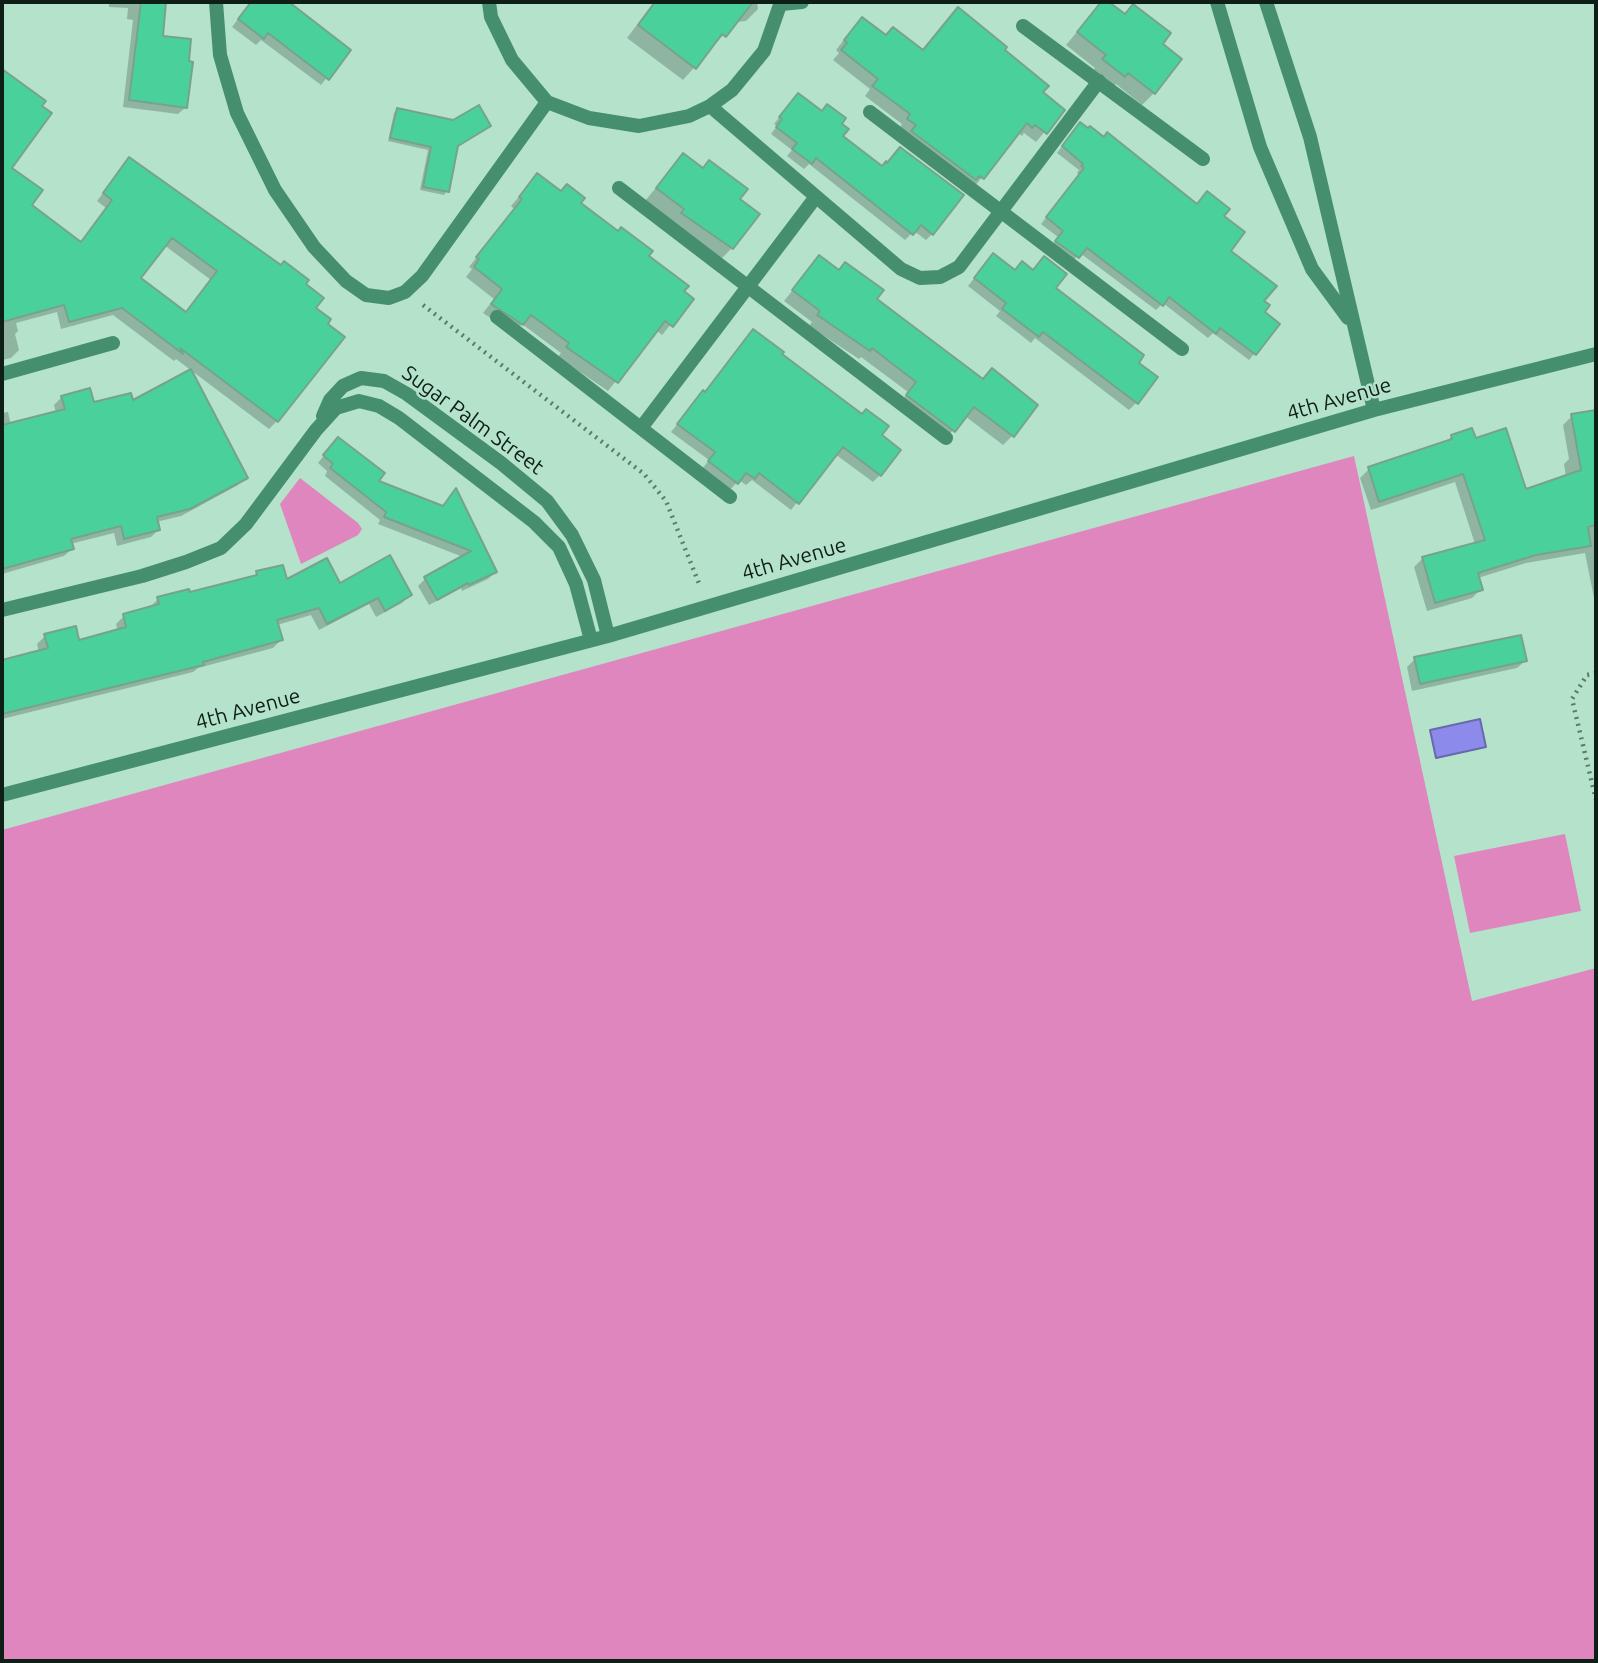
<!DOCTYPE html>
<style>
body{margin:0}
#map{position:relative;width:1598px;height:1663px;overflow:hidden;background:#b5e2cb;font-family:Ubuntu,sans-serif}
canvas{display:block}
.frame{position:absolute;inset:0;border:4px solid #0d1f17;pointer-events:none}
</style>
<div id="map">
<canvas width="1598" height="1663"></canvas>
<div class="frame"></div>
</div>
<script>
const ctx = document.querySelector('canvas').getContext('2d');
ctx.lineJoin = 'round';
function paint(path, color) { ctx.fillStyle = color; ctx.fill(path, 'evenodd'); }
const shape = rows => new Path2D(rows.map(r => 'M' + r).join(''));
function strokePath(path, color, width, dash) { ctx.strokeStyle = color; ctx.lineWidth = width; ctx.lineCap = dash ? 'butt' : 'round'; ctx.setLineDash(dash || []); ctx.stroke(path); }
function label(font, color, halo, rows, align = 'center') {
  ctx.font = font + ' Ubuntu,sans-serif'; ctx.lineWidth = 5; ctx.setLineDash([]); ctx.textBaseline = 'middle'; ctx.strokeStyle = halo; ctx.fillStyle = color; for (const [text, x, y, turn = 0] of rows) {
    ctx.save(); ctx.translate(x, y); ctx.rotate((+turn || 0) * Math.PI / 180); ctx.textAlign = isNaN(turn) ? turn : align; if (halo) ctx.strokeText(text, 0, 0); ctx.fillText(text, 0, 0); ctx.restore();
  }
}
paint(shape([
 [1354,456,1472,1001,1596,968,1596,1661,2,1661,2,830],
 [300,478,358,523,362,529,358,535,301,564,280,504],
 [1565,834,1581,911,1470,933,1454,856]
]), '#e086be');
const water = shape([
 [1480,719,1486,747,1436,758,1430,730,1480,719]
]);
paint(water, '#8c8aeb');
strokePath(water, '#666aab', 2);
paint(shape([
 [109,2,164,2,162,37,186,107,178,114,123,107,133,20,127,19,128,8,109,7],
 [251,2,263,2,341,60,321,85,261,40,256,45,232,27],
 [654,2,757,2,758,9,746,21,735,22,683,80,627,38],
 [1102,2,1106,2,1123,15,1133,6,1155,33,1171,30,1161,44,1154,93,1142,105,1116,84,1112,88,1092,72,1095,68,1066,45],
 [853,28,886,36,921,52,1002,50,1041,92,1063,110,1036,142,1024,133,1022,136,1018,133,974,187,899,129,902,124,865,96,870,89,833,60,839,53,836,50],
 [2,80,6,83,10,168,29,205,80,243,106,208,97,201,129,159,303,285,314,308,277,421,269,429,176,359,174,361,113,315,61,329,57,312,16,323,18,331,15,334,19,350,11,358,2,360],
 [164,245,211,280,185,313,139,279],
 [791,102,840,124,841,136,932,234,926,240,914,231,905,240,809,164,804,169,787,156,792,150,771,134,777,126,774,124],
 [398,109,454,122,489,126,456,147,447,191,444,195,420,190,428,150,388,141,394,113],
 [1074,130,1197,205,1222,217,1228,251,1262,301,1262,312,1278,324,1249,360,1213,333,1208,338,1163,303,1156,310,1080,253,1071,263,1051,247,1058,237,1041,224,1079,175,1077,173,1079,170,1057,153],
 [683,155,737,199,732,248,720,260,645,201],
 [537,175,647,256,692,299,662,335,656,330,608,391,558,357,561,353,522,324,513,333,483,313,494,299,466,277,472,269,469,267,514,209,511,206],
 [993,255,1014,271,1054,288,1136,363,1136,403,1129,410,1035,338,1031,343,1017,332,996,316,1000,311,968,286],
 [819,257,982,380,992,370,1012,436,1003,445,965,416,944,441,898,406,908,392,861,357,859,359,809,326,812,322,784,301],
 [780,354,880,436,880,475,873,482,835,454,791,510,752,480,746,485,739,480,730,490,702,469,709,460,671,432,703,392,704,393],
 [62,397,92,404,132,403,245,477,238,485,181,516,156,522,158,530,151,537,117,546,114,533,70,544,72,549,64,556,2,574,2,413,8,412,11,425,56,413,54,405],
 [1596,412,1596,608,1585,553,1526,563,1478,578,1481,589,1472,598,1427,611,1414,567,1423,558,1475,544,1455,482,1371,510,1360,478,1369,469,1445,443,1452,436,1474,440,1524,491,1566,477,1564,464,1569,459,1563,425,1572,416],
 [331,446,376,482,442,507,450,497,495,572,488,579,462,591,461,588,429,605,418,586,425,579,463,557,378,524,380,520,325,476,327,471,318,463],
 [257,573,285,582,339,585,410,595,402,603,376,617,369,604,319,630,311,615,277,625,281,640,273,648,198,668,193,672,2,719,2,662,39,652,37,644,45,636,78,642,118,632,116,624,124,616,150,607,158,599,189,595,252,578],
 [1415,659,1525,661,1517,668,1412,691,1407,667]
]), '#0003');
const building = shape([
 [141,2,166,2,163,36,191,39,189,61,193,62,187,108,129,100,141,2],
 [251,2,289,2,351,50,329,80,268,33,264,39,238,19,251,2],
 [655,2,753,2,726,37,722,34,696,69,638,25,655,2],
 [1101,2,1109,2,1125,14,1133,4,1171,33,1163,44,1182,59,1155,94,1128,73,1125,77,1102,59,1106,55,1077,32,1101,2],
 [958,7,1007,47,1005,50,1049,86,1043,92,1065,110,1047,134,1035,125,1032,128,1027,123,984,179,979,176,976,180,911,131,916,125,907,119,910,114,872,86,878,79,841,50,847,43,844,40,862,17,886,35,893,27,923,50,958,7],
 [2,69,46,101,42,106,52,113,12,168,43,190,32,205,81,242,112,200,103,193,129,157,281,265,284,261,309,280,306,284,324,298,316,308,331,319,328,324,345,337,278,422,180,348,183,354,122,308,69,322,64,305,2,322,2,69],
 [172,238,217,271,186,312,141,278,172,238],
 [798,93,822,111,827,104,846,118,842,124,849,129,843,136,882,166,886,161,887,163,900,147,964,195,933,235,921,225,913,235,816,158,812,164,792,149,797,143,776,127,782,119,779,117,798,93],
 [479,105,491,126,458,146,449,192,423,187,431,147,390,138,397,108,453,120,479,105],
 [1080,122,1088,128,1090,126,1104,137,1107,132,1197,204,1207,191,1230,209,1224,216,1245,232,1231,251,1277,286,1264,301,1270,305,1265,312,1280,324,1256,355,1220,328,1216,334,1169,297,1163,306,1087,248,1079,258,1055,241,1063,231,1046,217,1084,168,1081,166,1083,164,1062,146,1080,122],
 [683,153,703,168,709,160,748,189,740,199,760,214,733,249,681,213,684,209,656,188,683,153],
 [537,173,561,191,567,184,585,198,581,203,618,231,621,227,653,251,649,256,689,286,684,291,694,299,673,327,665,321,618,383,566,347,569,343,531,315,523,325,491,304,502,289,474,267,479,259,476,257,522,199,519,197,537,173],
 [993,253,1015,270,1022,261,1033,270,1044,256,1067,274,1056,288,1144,355,1139,363,1158,377,1138,404,1043,332,1039,337,1002,309,1006,303,974,278,993,253],
 [819,255,839,270,845,262,884,290,877,299,983,379,992,368,1038,405,1014,437,974,407,955,432,906,395,916,382,872,348,870,351,817,315,820,311,792,290,819,255],
 [753,329,784,352,782,354,862,414,866,409,889,426,882,435,901,450,881,476,843,447,799,504,759,473,755,479,746,473,738,484,708,461,715,452,677,424,703,390,705,392,753,329],
 [191,369,248,478,190,509,157,517,160,530,124,539,121,526,71,539,74,549,2,569,2,425,65,409,61,396,90,388,94,402,131,393,133,400,191,369],
 [1596,410,1596,525,1588,527,1591,546,1536,555,1478,573,1483,590,1435,603,1422,557,1485,540,1463,474,1379,502,1368,467,1452,439,1451,435,1472,428,1476,438,1506,428,1526,489,1581,470,1571,414,1596,410],
 [338,437,385,473,379,481,443,506,456,488,497,572,469,585,468,583,437,600,424,577,471,551,384,517,386,512,330,468,333,464,323,455,338,437],
 [390,555,412,595,385,611,378,598,327,624,319,608,277,620,283,640,203,662,204,665,2,714,2,660,48,648,44,634,76,626,79,640,126,627,123,614,159,604,157,597,189,589,190,592,257,575,256,571,283,565,287,579,327,558,340,583,390,555],
 [1521,635,1527,661,1420,684,1414,657,1521,635]
]);
paint(building, '#4ad09a');
strokePath(building, '#77a28d', 2);
strokePath(shape([
 [423,305,644,474,666,501,700,586],
 [1596,673,1587,675,1572,699,1596,800]
]), '#5c7b6c', 4.5, [2, 5]);
strokePath(shape([
 [216,2,220,55,237,113,275,190,314,247,346,281,366,295,389,298,405,292,422,276,547,102],
 [489,2,491,17,512,60,547,102,589,118,639,126,689,116,710,106,732,90,764,51,781,2],
 [1217,2,1260,147,1312,269,1348,318],
 [1266,2,1310,137,1374,410],
 [781,4,802,2],
 [1023,26,1203,159],
 [710,106,901,269,920,278,940,277,959,267,1099,81],
 [870,112,1182,349],
 [619,188,946,438],
 [497,317,730,497],
 [2,374,113,343],
 [323,416,330,400,343,386,361,378,384,381,407,394,501,463,547,501,572,535,594,580,608,636],
 [641,428,815,198],
 [2,610,142,576,186,562,221,548,246,524,316,430,336,408,359,401,379,406,399,418,534,522,559,547,576,584,591,640],
 [2,795,608,636,1374,410,1596,354]
]), '#458f6e', 14);
label('21px', '#0d1f17', '#b5e2cb', [
 ["4th Avenue",1339,399,-16],
 ["Sugar Palm Street",473,420,36],
 ["4th Avenue",794,559,-16],
 ["4th Avenue",248,709,-15]
]);
</script>
